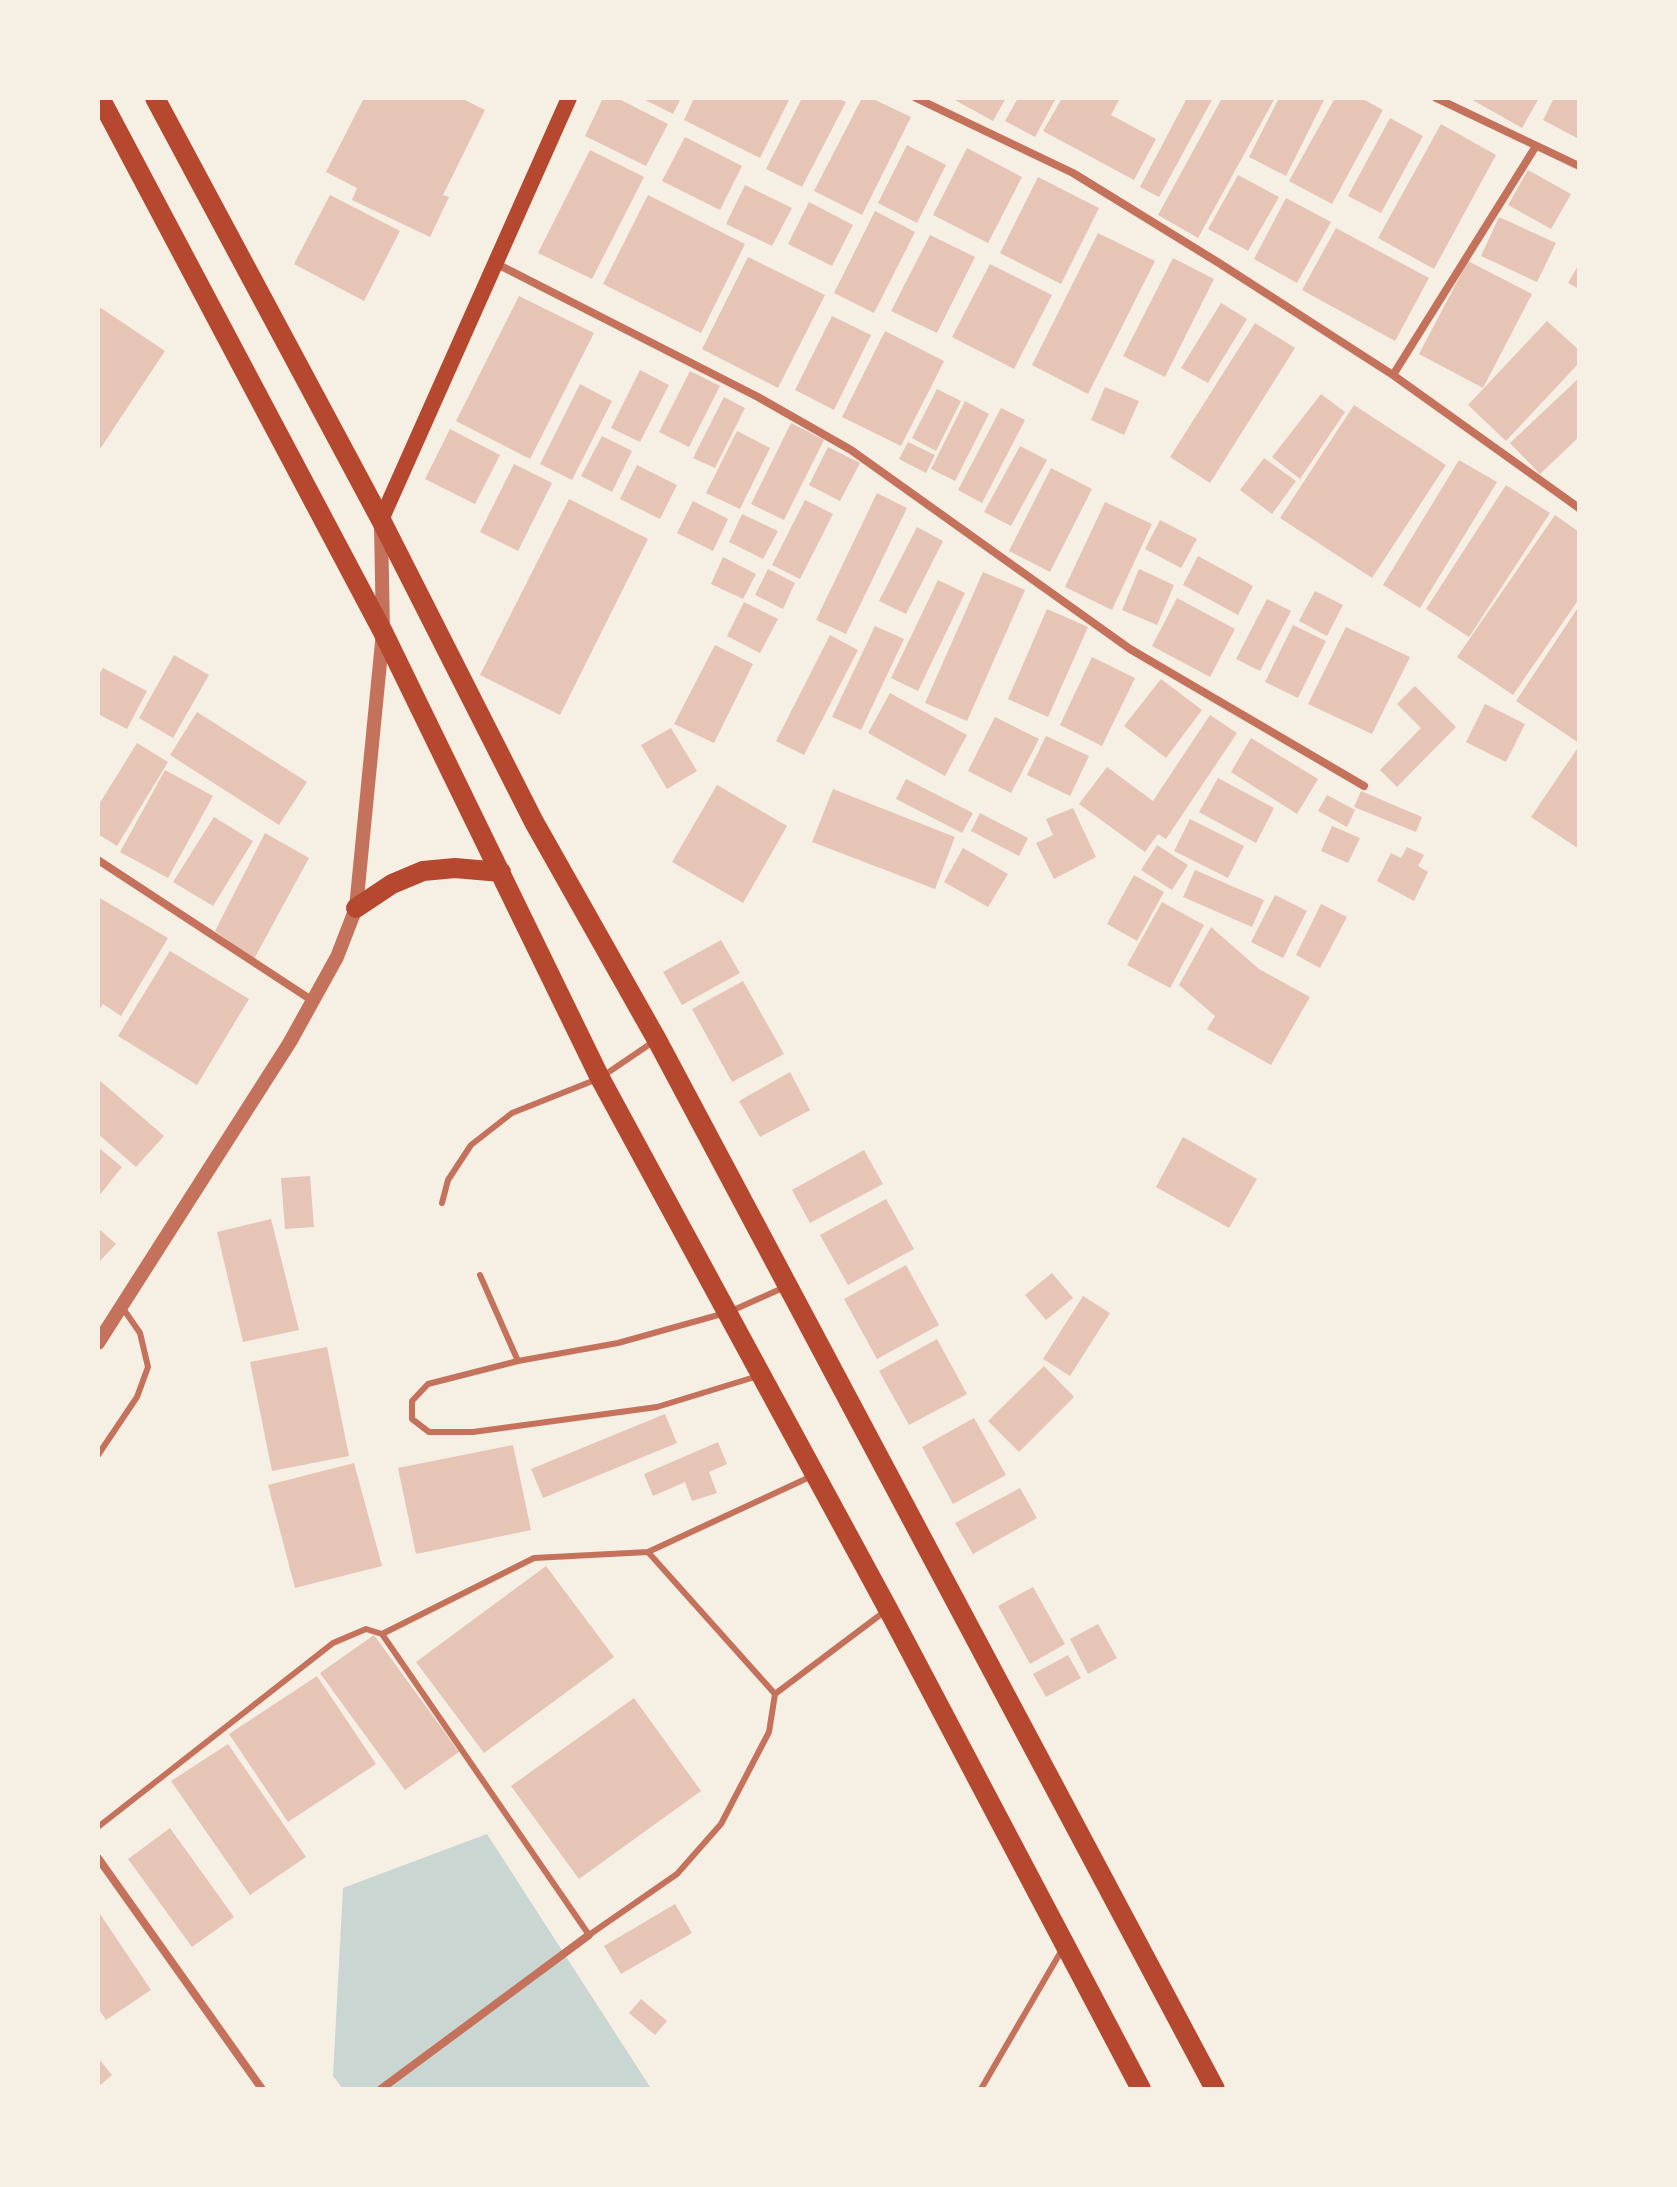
<!DOCTYPE html>
<style>
body{margin:0}
#map{position:relative;width:1677px;height:2187px;overflow:hidden;background:#f6efe4;font-family:"DejaVu Sans",sans-serif}
canvas{display:block}
.frame{position:absolute;inset:0;border:100px solid #f6efe4;pointer-events:none}
</style>
<div id="map">
<canvas width="1677" height="2187"></canvas>
<div class="frame"></div>
</div>
<script>
const ctx = document.querySelector('canvas').getContext('2d');
ctx.lineJoin = 'round';
function paint(path, color) { ctx.fillStyle = color; ctx.fill(path, 'evenodd'); }
const shape = rows => new Path2D(rows.map(r => 'M' + r).join(''));
function strokePath(path, color, width, dash) { ctx.strokeStyle = color; ctx.lineWidth = width; ctx.lineCap = dash ? 'butt' : 'round'; ctx.setLineDash(dash || []); ctx.stroke(path); }
paint(shape([
 [487,1834,650,2087,652,2089,343,2089,333,2076,343,1888]
]), '#c9d6d2');
paint(shape([
 [364,98,461,98,485,110,443,195,449,197,430,237,352,200,357,188,326,172],
 [603,98,617,98,668,124,646,166,585,136],
 [641,98,681,98,673,114],
 [694,98,790,98,760,158,684,120],
 [802,98,837,98,846,102,802,187,766,169],
 [862,98,871,98,911,117,862,215,814,191],
 [951,98,1006,98,993,121],
 [1018,98,1056,98,1035,137,1005,121],
 [1062,98,1120,98,1111,115,1156,139,1134,180,1043,131],
 [1187,98,1213,98,1159,197,1140,187],
 [1222,98,1275,98,1198,238,1158,215],
 [1279,98,1325,98,1286,176,1249,157],
 [1335,98,1361,98,1383,110,1332,204,1289,181],
 [1469,98,1539,98,1522,128],
 [1554,98,1579,98,1579,139,1543,120],
 [1390,118,1423,136,1381,213,1348,196],
 [1441,124,1496,155,1434,269,1378,238],
 [685,137,742,166,720,210,662,181],
 [907,145,946,165,917,223,878,203],
 [967,148,1022,177,988,243,933,215],
 [590,150,644,177,592,279,538,253],
 [1528,170,1571,194,1551,229,1508,205],
 [1238,175,1279,197,1248,251,1208,229],
 [1038,177,1099,208,1061,284,1000,253],
 [745,185,792,208,772,246,726,224],
 [330,195,400,231,364,301,294,264],
 [648,195,745,244,701,333,603,284],
 [1286,198,1331,222,1297,283,1254,259],
 [809,202,853,225,832,266,788,244],
 [875,211,915,232,874,313,834,293],
 [1499,217,1556,243,1537,282,1481,256],
 [1336,228,1429,278,1395,341,1302,290],
 [1098,233,1155,261,1088,394,1032,365],
 [930,235,975,257,937,333,891,311],
 [748,257,825,295,778,388,702,349],
 [1173,258,1214,279,1165,377,1123,356],
 [1468,261,1532,294,1483,388,1419,354],
 [990,264,1052,295,1014,369,952,337],
 [1579,264,1579,289,1568,283],
 [519,296,594,333,530,459,456,421],
 [1221,303,1247,319,1208,383,1181,368],
 [98,306,165,351,98,452],
 [832,316,871,335,834,410,795,390],
 [1547,321,1579,350,1579,363,1506,441,1468,405],
 [1255,323,1295,348,1210,483,1170,457],
 [885,331,944,361,901,446,842,417],
 [640,370,669,385,640,442,611,428],
 [690,371,720,386,689,447,659,432],
 [1579,378,1579,437,1540,474,1510,443],
 [580,384,612,401,572,480,540,464],
 [1105,387,1139,401,1124,435,1091,420],
 [937,389,961,401,936,451,912,438],
 [1321,394,1345,412,1300,479,1272,457],
 [724,397,745,408,715,468,693,458],
 [965,401,989,414,955,481,931,469],
 [1354,405,1446,465,1372,578,1280,518],
 [1001,408,1025,420,982,503,958,490],
 [791,423,824,440,784,520,751,504],
 [450,429,500,455,475,504,425,479],
 [737,431,770,448,740,509,706,493],
 [602,436,632,451,612,492,581,476],
 [908,442,935,455,926,473,899,459],
 [1020,446,1047,460,1011,526,984,512],
 [828,447,860,463,840,501,809,485],
 [1264,458,1296,481,1272,514,1240,490],
 [1459,460,1497,482,1420,608,1383,585],
 [514,464,552,483,518,551,480,532],
 [637,465,677,485,660,519,620,499],
 [1051,468,1092,489,1050,572,1009,551],
 [1506,485,1550,513,1469,637,1426,609],
 [877,493,907,508,846,634,816,620],
 [569,499,648,539,560,715,480,675],
 [805,500,833,514,800,579,772,565],
 [693,501,728,519,713,551,677,533],
 [1105,502,1152,524,1112,610,1065,587],
 [742,514,778,531,763,559,729,542],
 [1555,515,1579,532,1579,599,1513,695,1457,657],
 [1160,520,1197,539,1181,568,1145,549],
 [917,527,943,541,906,614,879,601],
 [1198,556,1253,586,1238,615,1183,585],
 [723,557,756,574,743,599,711,584],
 [768,569,795,583,783,609,755,595],
 [1139,569,1174,585,1157,625,1122,610],
 [983,572,1025,590,967,721,925,703],
 [938,580,965,593,918,691,891,678],
 [1315,591,1343,605,1327,636,1299,621],
 [1177,598,1235,629,1210,677,1152,646],
 [1267,599,1291,611,1260,671,1236,659],
 [744,602,778,619,760,653,727,636],
 [1579,606,1579,743,1516,701],
 [1047,609,1088,627,1048,717,1008,699],
 [1293,625,1326,641,1298,698,1265,682],
 [875,626,904,639,861,730,832,717],
 [1346,627,1410,657,1372,734,1308,704],
 [830,635,858,650,804,755,776,741],
 [715,645,753,664,714,743,674,724],
 [174,655,209,675,173,738,139,718],
 [1092,657,1135,678,1102,746,1060,725],
 [103,668,147,691,127,729,98,714,98,676],
 [1161,679,1202,710,1166,758,1124,726],
 [1415,686,1456,727,1397,787,1380,770,1421,728,1397,704],
 [890,693,967,735,945,776,868,733],
 [1485,704,1525,724,1506,762,1466,742],
 [197,712,307,782,279,825,170,755],
 [1210,715,1237,733,1166,839,1158,834,1145,852,1079,804,1107,767,1153,801],
 [995,717,1039,739,1011,793,968,771],
 [671,728,697,771,667,789,641,745],
 [1046,736,1089,756,1070,796,1027,775],
 [1251,738,1318,779,1297,814,1231,772],
 [137,743,168,762,117,846,98,834,98,806],
 [1579,746,1579,849,1531,817],
 [165,770,213,796,168,878,120,852],
 [1218,778,1274,808,1256,843,1199,812],
 [906,779,973,813,962,833,896,799],
 [717,785,787,826,743,903,672,862],
 [833,789,955,837,935,889,812,842],
 [1361,791,1422,817,1416,832,1354,807],
 [1327,795,1355,810,1347,827,1318,811],
 [1073,808,1096,857,1054,879,1036,843,1053,835,1046,819],
 [980,813,1028,838,1019,856,971,831],
 [214,817,253,841,213,906,173,882],
 [1190,819,1244,846,1228,878,1174,851],
 [1332,826,1360,838,1348,863,1321,851],
 [265,833,309,858,254,959,215,931],
 [1157,845,1188,865,1172,890,1141,870],
 [1407,847,1424,855,1418,866,1428,872,1414,901,1377,881,1391,853,1401,858],
 [963,848,1008,874,988,907,944,882],
 [1195,870,1264,900,1252,927,1183,897],
 [1134,875,1164,892,1137,941,1107,924],
 [1275,895,1307,911,1283,958,1251,942],
 [98,897,168,938,121,1016,103,1004,98,1012],
 [1162,902,1204,925,1170,988,1127,965],
 [1321,904,1347,917,1320,968,1296,955],
 [1211,927,1259,969,1310,997,1271,1065,1207,1029,1215,1016,1179,985],
 [721,940,740,973,682,1005,663,972],
 [170,951,249,999,197,1085,118,1036],
 [743,981,784,1054,732,1082,692,1009],
 [790,1072,810,1110,760,1137,739,1101],
 [98,1079,164,1136,136,1167,98,1134],
 [1183,1137,1257,1179,1229,1228,1156,1187],
 [98,1147,122,1167,98,1197],
 [864,1150,883,1184,810,1223,792,1190],
 [310,1176,314,1227,285,1229,281,1178],
 [886,1199,914,1249,848,1285,820,1235],
 [271,1219,299,1330,243,1342,217,1232],
 [98,1228,116,1244,98,1263],
 [906,1265,939,1325,877,1359,844,1299],
 [1052,1273,1073,1298,1046,1320,1025,1295],
 [1083,1296,1110,1313,1070,1376,1043,1359],
 [937,1339,967,1394,909,1425,879,1371],
 [327,1347,349,1456,272,1471,250,1362],
 [1044,1366,1074,1397,1019,1452,988,1421],
 [665,1414,677,1443,543,1498,531,1469],
 [974,1418,1006,1475,953,1504,922,1447],
 [718,1442,727,1464,709,1472,717,1493,692,1501,685,1482,653,1496,644,1474],
 [513,1445,531,1530,416,1554,398,1468],
 [354,1463,382,1566,295,1588,268,1485],
 [1020,1488,1037,1518,973,1554,955,1523],
 [546,1566,614,1657,484,1753,416,1662],
 [1033,1587,1065,1644,1030,1664,998,1606],
 [1098,1624,1117,1658,1088,1674,1070,1639],
 [374,1635,459,1752,405,1790,320,1673],
 [1068,1655,1081,1678,1046,1697,1033,1674],
 [317,1676,376,1764,288,1822,229,1734],
 [634,1698,701,1791,579,1879,511,1786],
 [228,1744,306,1857,250,1895,171,1781],
 [170,1828,234,1917,192,1947,128,1859],
 [675,1904,692,1933,621,1974,604,1946],
 [98,1911,151,1990,106,2020,98,2008],
 [641,1999,667,2021,655,2035,629,2013],
 [98,2058,112,2075,98,2087]
]), '#e6c5b7');
strokePath(shape([
 [442,1203,448,1180,471,1145,512,1113,600,1078,653,1042],
 [480,1275,518,1361,618,1343,729,1312,785,1287],
 [518,1361,428,1384,412,1401,412,1419,429,1432,473,1432,657,1407,758,1376],
 [98,1455,137,1397,148,1367,140,1333,122,1307],
 [648,1552,812,1476],
 [775,1694,884,1612],
 [98,1827,333,1643,366,1629,382,1634,589,1935,677,1874,721,1824,769,1732,775,1694,648,1552,534,1558,382,1634],
 [981,2089,1063,1948]
]), '#c5725c', 6);
strokePath(shape([
 [916,98,1073,173,1219,263,1393,375,1579,508],
 [1436,98,1579,166],
 [497,264,758,397,851,450,1130,649,1364,786],
 [1393,375,1536,146],
 [98,860,313,1001],
 [98,1858,262,2089],
 [381,2089,589,1935]
]), '#c5725c', 8);
strokePath(shape([
 [98,1343,290,1042,337,957,356,908,383,632,381,525]
]), '#c5725c', 14);
strokePath(shape([
 [381,520,569,98]
]), '#b5482f', 16);
strokePath(shape([
 [100,98,383,632,600,1078,888,1609,1141,2089],
 [155,98,381,520,534,822,657,1040,1215,2089],
 [356,908,392,884,423,871,455,868,501,872]
]), '#b5482f', 20);
</script>
